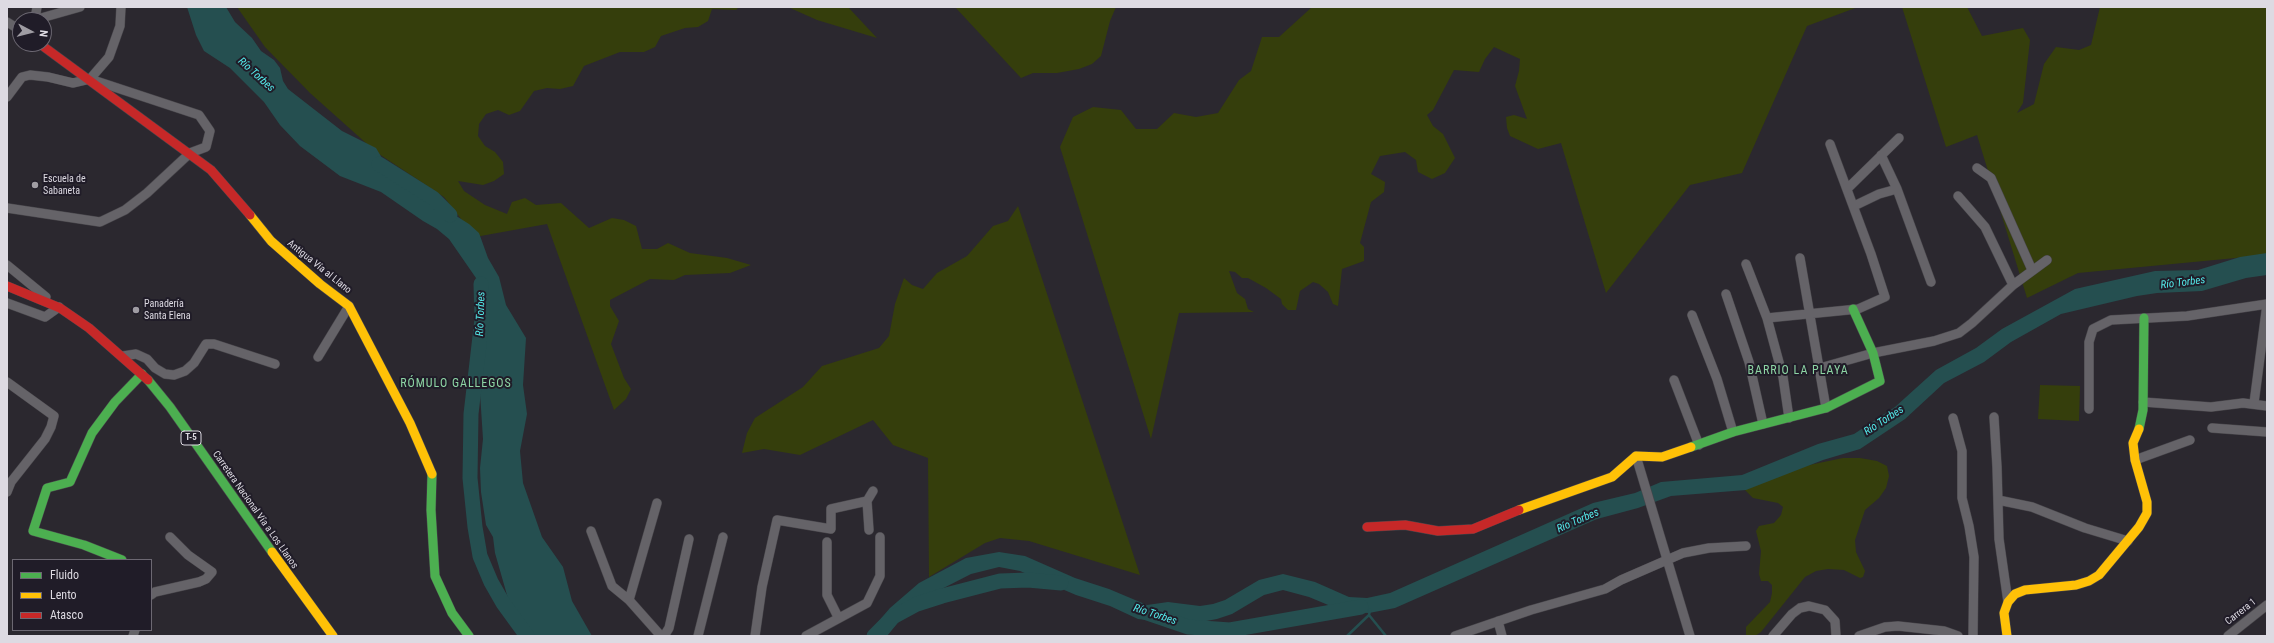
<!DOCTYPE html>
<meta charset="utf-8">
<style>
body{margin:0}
#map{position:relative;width:2274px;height:643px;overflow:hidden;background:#2b282f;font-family:"Roboto Condensed",sans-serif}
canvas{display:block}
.frame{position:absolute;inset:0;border:8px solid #dddae2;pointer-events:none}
.legend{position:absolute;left:12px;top:559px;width:140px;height:72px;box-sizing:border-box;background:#201c28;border:1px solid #6c6872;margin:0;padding:5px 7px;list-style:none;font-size:12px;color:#dddae2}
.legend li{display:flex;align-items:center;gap:8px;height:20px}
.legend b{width:20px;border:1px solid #6c6872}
.north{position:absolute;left:12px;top:12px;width:40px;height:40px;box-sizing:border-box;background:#201c28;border:1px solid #6c6872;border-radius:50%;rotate:97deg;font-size:11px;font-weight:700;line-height:16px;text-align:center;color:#dddae2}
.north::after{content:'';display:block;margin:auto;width:14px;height:18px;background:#9f9ca3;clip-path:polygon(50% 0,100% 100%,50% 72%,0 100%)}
</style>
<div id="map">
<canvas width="2274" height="643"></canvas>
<div class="frame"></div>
<ul class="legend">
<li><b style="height:5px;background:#4caf50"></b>Fluido</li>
<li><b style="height:5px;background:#ffc107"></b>Lento</li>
<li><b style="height:5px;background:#c62828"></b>Atasco</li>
</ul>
<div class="north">N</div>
</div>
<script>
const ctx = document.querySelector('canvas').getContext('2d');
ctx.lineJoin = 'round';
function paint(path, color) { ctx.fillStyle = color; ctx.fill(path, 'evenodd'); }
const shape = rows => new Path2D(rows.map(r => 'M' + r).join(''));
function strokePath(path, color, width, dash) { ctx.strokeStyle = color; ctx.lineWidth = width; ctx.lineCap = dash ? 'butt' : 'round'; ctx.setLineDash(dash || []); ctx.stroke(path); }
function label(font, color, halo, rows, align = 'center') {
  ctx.font = font + ' "Roboto Condensed",sans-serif'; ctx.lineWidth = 4; ctx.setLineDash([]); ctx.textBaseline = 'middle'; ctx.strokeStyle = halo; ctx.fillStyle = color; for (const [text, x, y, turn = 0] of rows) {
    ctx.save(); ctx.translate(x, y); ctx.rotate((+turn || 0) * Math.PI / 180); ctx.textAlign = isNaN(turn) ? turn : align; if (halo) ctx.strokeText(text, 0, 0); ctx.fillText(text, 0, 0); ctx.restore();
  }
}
paint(shape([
 [237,7,739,7,736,10,712,9,708,21,698,27,685,28,661,36,655,47,644,52,620,52,584,66,573,86,560,89,547,88,534,91,520,111,509,115,498,110,486,114,479,124,478,136,485,146,495,152,503,162,504,174,494,181,483,185,458,181,464,191,485,205,507,214,512,202,525,198,536,205,561,203,589,228,612,218,624,220,636,226,642,249,657,249,668,243,690,253,727,258,751,265,730,273,685,275,674,280,650,279,610,300,610,306,619,321,611,344,624,378,631,389,626,399,614,410,547,224,475,237,444,197,376,152,310,93,265,47],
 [788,7,848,7,877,38,817,20],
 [955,7,1116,7,1110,21,1101,56,1092,64,1079,69,1057,73,1033,73,1021,78],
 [1312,7,1858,7,1807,26,1742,173,1690,185,1606,293,1561,143,1538,149,1510,136,1507,128,1506,117,1514,115,1527,119,1515,86,1519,71,1520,59,1494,47,1485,59,1479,72,1454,70,1433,110,1427,115,1433,126,1443,134,1455,158,1445,173,1432,179,1418,172,1416,160,1405,152,1380,156,1371,174,1385,182,1384,192,1371,202,1360,243,1364,247,1364,261,1342,269,1338,306,1333,304,1328,292,1319,284,1313,282,1300,291,1296,310,1288,310,1282,304,1281,299,1266,288,1248,278,1242,278,1235,272,1229,271,1237,293,1245,299,1248,309,1254,312,1179,313,1151,439,1060,147,1073,117,1093,107,1121,110,1136,129,1157,129,1174,113,1196,117,1218,113,1239,80,1251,71,1262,37,1279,37],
 [1902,7,1967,7,1982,36,2023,28,2030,40,2023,103,2017,113,2034,104,2044,64,2056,47,2079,50,2091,45,2100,7,2267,7,2267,255,2078,273,2027,298,1977,135,1946,147],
 [1018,206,1140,575,1029,541,1000,538,985,543,929,577,928,458,893,445,873,420,800,455,764,449,742,453,747,433,755,418,803,387,822,366,879,348,889,336,895,304,904,278,912,285,923,289,937,273,967,256,993,226,1008,221],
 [2040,385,2080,386,2079,421,2038,419],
 [1843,458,1860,458,1877,461,1887,466,1889,476,1886,488,1879,498,1865,510,1855,540,1856,552,1865,571,1863,577,1860,578,1844,570,1828,569,1816,571,1805,577,1761,632,1755,636,1749,636,1746,635,1746,627,1770,602,1772,593,1772,585,1768,581,1761,581,1759,574,1761,551,1756,531,1759,526,1774,523,1781,515,1783,507,1778,503,1753,498,1744,489,1790,469]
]), '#353e0c');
paint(shape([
 [187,7,226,7,235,22,252,38,261,51,274,60,280,68,283,81,288,89,342,131,376,148,382,158,395,173,417,185,442,207,469,224,479,233,488,258,499,277,506,305,526,338,523,385,527,414,520,451,523,483,542,537,563,567,572,601,592,636,526,636,519,616,509,602,495,553,493,537,486,525,481,492,480,468,483,439,479,378,483,344,484,317,480,291,476,278,449,239,437,229,423,221,381,192,340,176,300,146,280,125,264,102,230,68,204,51,196,35],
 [2267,253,2267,275,2246,278,2202,291,2157,293,2137,296,2061,314,2011,342,1984,362,1944,383,1905,419,1860,449,1823,460,1746,490,1671,496,1638,508,1597,519,1395,608,1369,613,1345,612,1309,597,1283,590,1264,595,1232,614,1217,619,1201,622,1169,618,1147,620,1138,619,1110,606,1076,595,1020,571,999,567,971,574,928,596,901,619,887,636,866,636,890,608,919,583,966,558,999,552,1025,556,1075,578,1109,589,1147,605,1168,602,1200,606,1213,604,1225,600,1259,580,1283,574,1315,582,1349,597,1367,598,1390,593,1593,503,1635,493,1661,482,1742,475,1818,444,1854,434,1895,407,1936,370,1976,348,2002,329,2075,289,2155,271,2198,270,2240,257]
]), '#254f50');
strokePath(shape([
 [1369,615,1386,636],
 [1347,636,1369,615,1370,610]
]), '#254f50', 2.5);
strokePath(shape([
 [379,164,433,198,450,215],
 [481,284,482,319,471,414,470,478,475,527,480,556,491,582,503,603,527,636],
 [1144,612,1188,627,1230,630,1361,607],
 [874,636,893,617,917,604,942,596,1000,581,1028,580,1061,583]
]), '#254f50', 15);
const street = shape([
 [35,19,37,7],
 [34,20,80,7],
 [7,22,20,30],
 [90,79,109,57,120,26,121,7],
 [7,97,22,77,30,75,48,77,73,83,90,79,199,115,210,131,206,147,190,153,147,193,125,210,100,222,7,208],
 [1881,155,1897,189,1931,282],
 [1977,168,1991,178,2032,270],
 [1847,189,1899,138],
 [1958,196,1985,227,2013,285],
 [1854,206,1879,194,1897,189],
 [1800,258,1826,408],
 [1746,264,1767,318,1783,377,1789,418],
 [7,265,46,297],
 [1726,294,1749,362,1763,424],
 [7,303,45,317,59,307],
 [1692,315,1717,379,1733,432],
 [1767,318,1858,309,1885,297,1871,254,1830,144],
 [123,356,136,354,147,359,155,368,165,374,174,375,185,371,194,363,206,344,214,344,275,364],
 [318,357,349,306],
 [1820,368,1873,353,1934,341,1959,333,1972,323,2013,285,2047,260],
 [1674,380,1699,445],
 [7,382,54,416,51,427,45,439,11,482,7,492],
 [2143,402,2211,407,2243,403,2267,406],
 [2254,403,2267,304],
 [2089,409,2089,342,2093,329,2111,320,2187,316,2267,304],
 [1994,417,1997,467,1999,539,2008,602],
 [1953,418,1962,451,1962,498,1969,526,1974,557,1973,636],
 [2212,428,2267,432],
 [1636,456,1690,636],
 [2135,460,2190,440],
 [1998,500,2032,507,2085,528,2128,541],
 [869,530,867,501,873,491],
 [591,531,612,586,629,600,661,636],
 [827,542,827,595,838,617],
 [151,595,155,592,199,582,206,579,212,572,188,555,170,537],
 [629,600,657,503],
 [1498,621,1502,636],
 [133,636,135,630],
 [664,636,669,628,689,539],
 [698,636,723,537],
 [755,636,762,587,777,520,831,529,831,509,867,501],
 [806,636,867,603,880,576,880,537],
 [1455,636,1531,610,1605,589,1621,580,1683,553,1709,548,1746,546],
 [1773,636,1792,614,1800,608,1809,606,1825,610,1835,621,1836,636],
 [1859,636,1885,627,1898,626,1944,631,1958,636],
 [2228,636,2267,605]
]);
const fast = shape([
 [148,380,170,407,272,552],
 [2139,429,2143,410,2144,318],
 [1691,447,1733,432,1826,408,1880,381,1873,353,1853,309],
 [432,474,431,510,435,576,452,613,469,636],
 [122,560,84,545,33,531,47,488,70,482,92,433,115,402,142,374]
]);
const slow = shape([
 [250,215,271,241,320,284,349,306,410,423,432,474],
 [1519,510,1612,477,1636,456,1662,457,1691,447],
 [272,552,333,636],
 [2007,636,2004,613,2008,602,2015,594,2025,590,2076,585,2089,581,2099,575,2139,527,2147,513,2147,502,2135,460,2133,443,2139,429]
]);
const jam = shape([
 [40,44,211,170,250,215],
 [7,286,60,308,89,328,148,380],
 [1367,527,1405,525,1438,531,1473,529,1519,510]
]);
strokePath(street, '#48464b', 10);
strokePath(fast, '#48464b', 10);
strokePath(slow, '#48464b', 10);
strokePath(jam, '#48464b', 10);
strokePath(street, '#656368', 9);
strokePath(fast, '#4caf50', 9);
strokePath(slow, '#ffc107', 9);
strokePath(jam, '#c62828', 9);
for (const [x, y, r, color] of [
 [35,185,4,"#9f9ca3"],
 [136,310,4,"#9f9ca3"]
]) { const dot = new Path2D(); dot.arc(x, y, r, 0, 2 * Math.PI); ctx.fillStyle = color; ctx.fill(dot); strokePath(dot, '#201c28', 1.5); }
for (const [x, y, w] of [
 [191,438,20]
]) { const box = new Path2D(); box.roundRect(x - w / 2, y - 7, w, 14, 3); ctx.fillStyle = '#201c28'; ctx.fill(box); strokePath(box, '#dddae2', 1); }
label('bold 9px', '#dddae2', null, [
 ["T-5",191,438]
]);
label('10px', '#dddae2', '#201c28', [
 ["Escuela de",43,179],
 ["Sabaneta",43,191],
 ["Panadería",144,304],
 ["Santa Elena",144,316]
], 'left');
label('10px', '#dddae2', '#201c28', [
 ["Antigua Vía al Llano",319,267,39],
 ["Carretera Nacional Vía a Los Llanos",255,510,55],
 ["Carrera 1",2241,612,-38]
]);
label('italic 11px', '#54ecec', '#201c28', [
 ["Río Torbes",256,75,42],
 ["Río Torbes",2183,283,-7],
 ["Río Torbes",481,314,-88],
 ["Río Torbes",1884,421,-33],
 ["Río Torbes",1578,521,-24],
 ["Río Torbes",1155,615,18]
]);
ctx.letterSpacing = '1px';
label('12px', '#8dd5a4', '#201c28', [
 ["BARRIO LA PLAYA",1798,371],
 ["RÓMULO GALLEGOS",456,384]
]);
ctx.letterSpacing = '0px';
</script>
